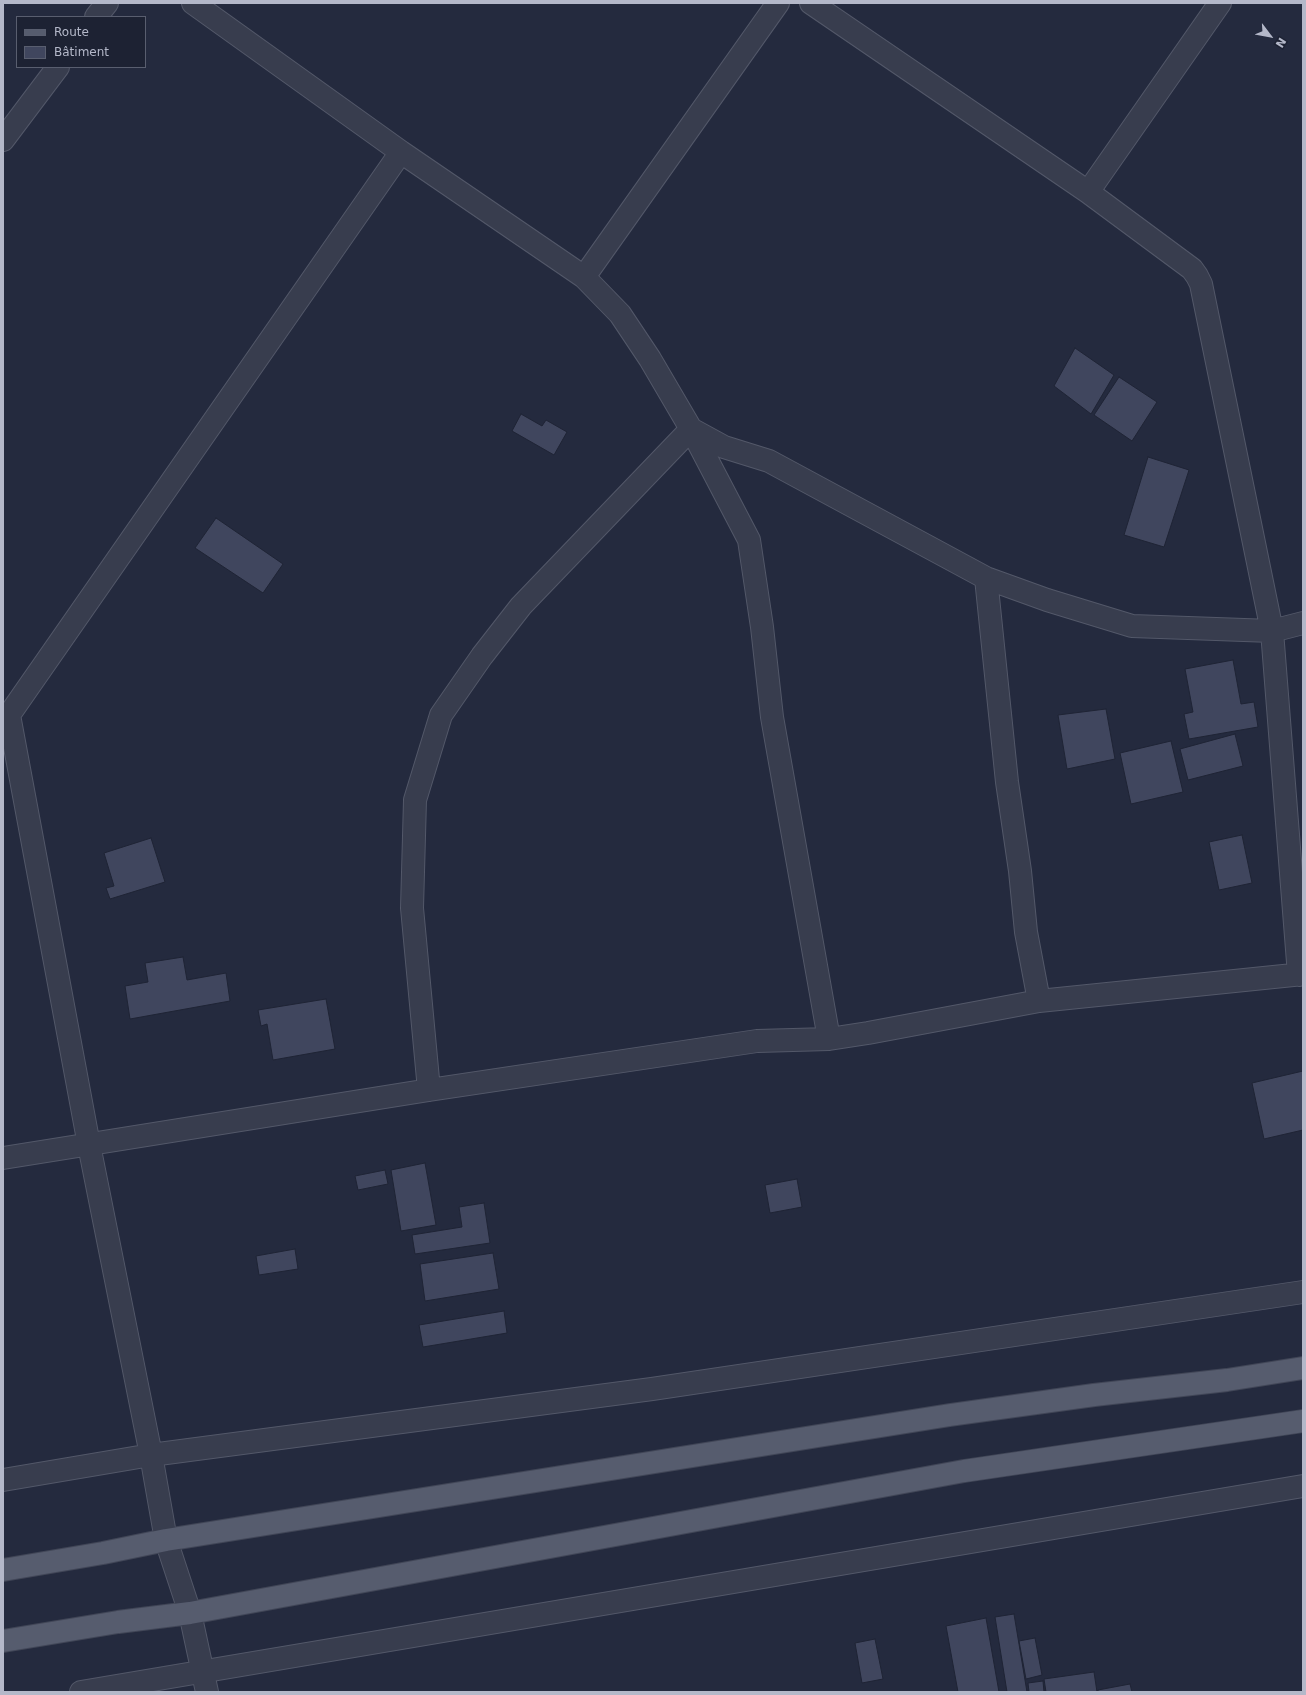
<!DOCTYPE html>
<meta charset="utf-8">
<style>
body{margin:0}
#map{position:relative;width:1306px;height:1695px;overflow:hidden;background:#242a3e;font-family:"DejaVu Sans",sans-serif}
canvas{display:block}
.frame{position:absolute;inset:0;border:4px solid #b4b8c9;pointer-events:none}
.legend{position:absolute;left:16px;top:16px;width:130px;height:52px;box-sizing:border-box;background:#1d2233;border:1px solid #595e6f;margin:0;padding:5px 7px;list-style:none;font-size:12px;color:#b4b8c9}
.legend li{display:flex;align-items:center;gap:8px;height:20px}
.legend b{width:20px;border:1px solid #595e6f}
.north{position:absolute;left:1250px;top:16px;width:40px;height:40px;-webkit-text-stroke:3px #1d2233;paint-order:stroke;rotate:122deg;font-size:11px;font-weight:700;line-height:16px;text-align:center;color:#b4b8c9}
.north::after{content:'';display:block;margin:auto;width:14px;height:18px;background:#b4b8c9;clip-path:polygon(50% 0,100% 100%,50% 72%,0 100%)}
</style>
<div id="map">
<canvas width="1306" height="1695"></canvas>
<div class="frame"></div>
<ul class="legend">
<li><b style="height:5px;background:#565c6e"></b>Route</li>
<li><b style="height:11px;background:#40465e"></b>Bâtiment</li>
</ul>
<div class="north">N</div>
</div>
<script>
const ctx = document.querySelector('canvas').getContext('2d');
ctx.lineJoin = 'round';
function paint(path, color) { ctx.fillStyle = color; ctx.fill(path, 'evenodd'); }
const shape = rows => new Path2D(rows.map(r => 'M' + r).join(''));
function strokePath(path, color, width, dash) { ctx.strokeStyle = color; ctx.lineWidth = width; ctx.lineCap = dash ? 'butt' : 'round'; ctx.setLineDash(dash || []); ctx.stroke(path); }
const building = shape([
 [1075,348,1114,375,1091,414,1054,386,1075,348],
 [1119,377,1157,402,1132,441,1094,415,1119,377],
 [521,414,542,426,546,420,567,432,554,455,512,431,521,414],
 [1148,457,1189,470,1164,547,1124,535,1148,457],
 [216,518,283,564,263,593,195,548,216,518],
 [1233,660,1241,704,1254,702,1258,727,1189,739,1184,714,1193,712,1185,669,1233,660],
 [1106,709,1115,759,1067,769,1058,715,1106,709],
 [1235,734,1243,766,1188,780,1180,749,1235,734],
 [1171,741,1183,792,1131,804,1120,753,1171,741],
 [1242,835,1252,883,1219,890,1209,842,1242,835],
 [151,838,165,882,110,899,106,888,114,886,104,853,151,838],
 [183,957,187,980,226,973,230,1001,130,1019,125,986,148,982,145,963,183,957],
 [326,999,335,1049,273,1060,267,1024,261,1026,258,1010,326,999],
 [1303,1071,1303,1130,1264,1139,1252,1083,1303,1071],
 [425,1163,436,1225,401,1231,391,1170,425,1163],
 [385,1170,388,1184,358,1190,355,1176,385,1170],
 [797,1179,802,1207,770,1213,765,1185,797,1179],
 [484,1203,490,1243,415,1254,412,1235,462,1227,459,1207,484,1203],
 [295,1249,298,1269,259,1275,256,1256,295,1249],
 [493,1253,499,1289,425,1301,420,1264,493,1253],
 [504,1311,507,1333,423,1347,419,1325,504,1311],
 [1014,1614,1027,1692,1007,1692,995,1617,1014,1614],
 [986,1618,999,1692,958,1692,946,1626,986,1618],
 [1035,1638,1042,1675,1026,1679,1019,1641,1035,1638],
 [875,1639,883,1679,862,1683,855,1643,875,1639],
 [1094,1672,1097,1692,1046,1692,1044,1679,1094,1672],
 [1043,1681,1044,1692,1029,1692,1028,1683,1043,1681],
 [1130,1684,1132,1692,1098,1692,1098,1690,1130,1684]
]);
paint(building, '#40465e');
strokePath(building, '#1f2435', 1);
const minor = shape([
 [193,3,401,152,584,277,620,314,650,359,691,429,521,606,482,656,441,715,415,800,412,908,429,1090],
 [811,3,1088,192,1192,269,1197,276,1201,284,1272,631,1299,975],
 [96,17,107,3],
 [3,140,58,67],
 [1088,192,1220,3],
 [584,277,778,3],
 [691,429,724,447,769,461,986,578,1047,600,1132,626,1272,631,1303,623],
 [691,429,749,540,762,627,772,717,829,1039],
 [986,578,1007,782,1020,871,1026,932,1039,1001],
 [3,1158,429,1090,757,1041,829,1039,868,1033,1039,1001,1303,974],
 [3,1480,151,1455,652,1389,1303,1292],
 [81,1692,1303,1486],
 [207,1692,190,1613,166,1540,151,1455,89,1145,9,715,401,152]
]);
const primary = shape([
 [3,1570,103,1553,166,1540,950,1415,1094,1395,1227,1380,1303,1368],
 [3,1641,118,1622,190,1613,964,1471,1303,1421]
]);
strokePath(minor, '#535869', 24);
strokePath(primary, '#414657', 24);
strokePath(minor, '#383d4e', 22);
strokePath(primary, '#565c6e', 22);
</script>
